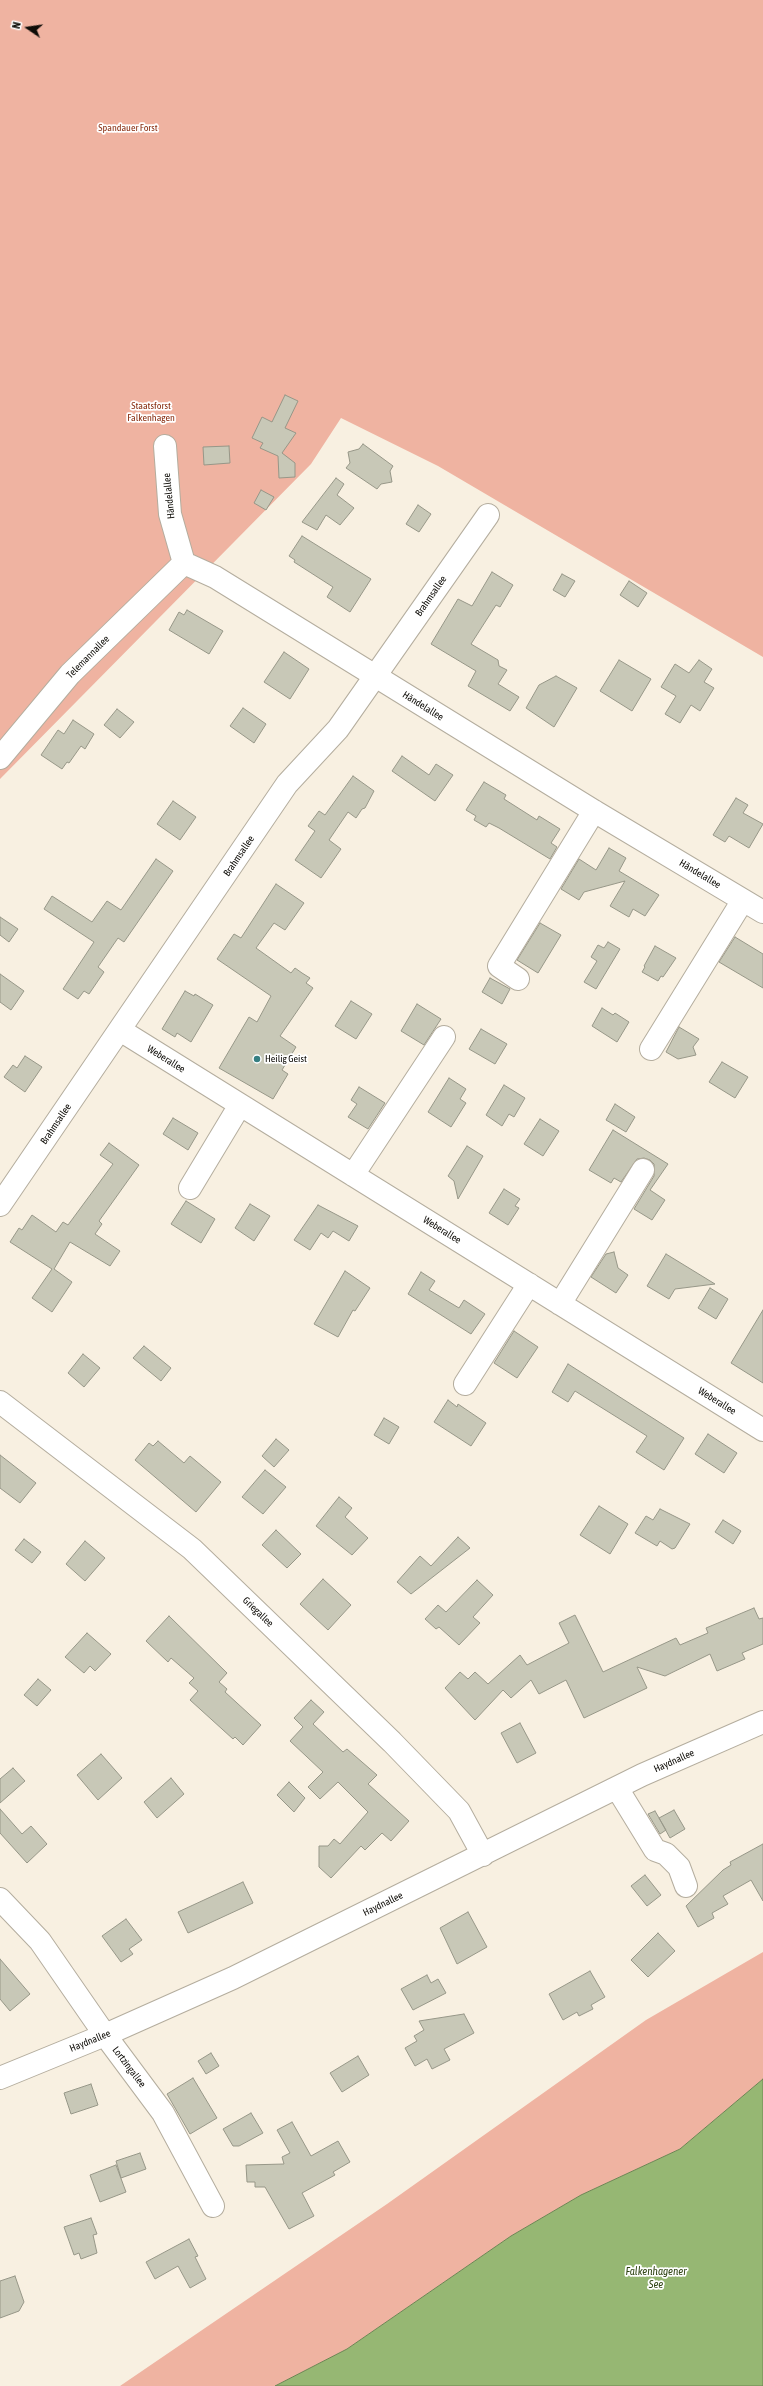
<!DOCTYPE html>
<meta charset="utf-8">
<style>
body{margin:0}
#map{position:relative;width:763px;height:2386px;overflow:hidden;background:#f8f0e1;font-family:"Asap Condensed",sans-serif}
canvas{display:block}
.north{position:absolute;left:8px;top:8px;width:40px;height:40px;-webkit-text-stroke:3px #fff;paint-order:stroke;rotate:283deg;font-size:11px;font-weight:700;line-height:16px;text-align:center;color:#0e0c07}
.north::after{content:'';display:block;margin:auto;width:14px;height:18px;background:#0e0c07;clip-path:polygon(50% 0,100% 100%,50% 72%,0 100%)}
</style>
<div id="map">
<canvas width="763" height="2386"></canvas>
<div class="north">N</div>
</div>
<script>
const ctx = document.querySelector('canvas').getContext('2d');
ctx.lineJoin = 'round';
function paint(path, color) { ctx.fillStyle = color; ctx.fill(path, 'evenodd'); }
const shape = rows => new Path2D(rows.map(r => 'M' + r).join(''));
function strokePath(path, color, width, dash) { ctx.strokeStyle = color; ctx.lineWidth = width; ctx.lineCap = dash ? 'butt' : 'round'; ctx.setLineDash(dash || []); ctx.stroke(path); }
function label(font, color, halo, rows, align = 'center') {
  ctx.font = font + ' "Asap Condensed",sans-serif'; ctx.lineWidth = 3.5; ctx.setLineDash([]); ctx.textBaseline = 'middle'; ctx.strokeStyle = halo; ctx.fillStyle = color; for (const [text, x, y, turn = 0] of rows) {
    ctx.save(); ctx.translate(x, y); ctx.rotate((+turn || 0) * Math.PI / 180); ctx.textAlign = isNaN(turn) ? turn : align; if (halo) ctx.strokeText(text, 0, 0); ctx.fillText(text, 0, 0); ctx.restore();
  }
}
paint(shape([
 [0,0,763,0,763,657,438,466,341,418,311,464,0,779],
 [763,1952,763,2079,680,2149,581,2195,511,2236,347,2349,275,2386,120,2386,387,2204,646,2020]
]), '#efb3a1');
const water = shape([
 [763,2079,763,2386,275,2386,347,2349,511,2236,581,2195,680,2149,763,2079]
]);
paint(water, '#96b773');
strokePath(water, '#6d8453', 1);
const building = shape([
 [285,395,298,401,285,428,296,433,282,453,295,463,295,477,279,478,278,456,260,448,263,443,252,438,262,417,272,422,285,395],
 [363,444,393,466,390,471,392,482,381,484,377,489,346,468,350,463,348,452,359,449,363,444],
 [229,446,230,463,204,465,203,447,229,446],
 [336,478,344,484,337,495,354,508,340,525,326,515,317,530,302,522,336,478],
 [261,490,274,497,266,510,254,503,261,490],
 [418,505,431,514,419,532,406,524,418,505],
 [302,536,371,579,350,612,327,597,333,587,294,562,295,560,289,556,302,536],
 [492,572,513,585,500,607,496,605,471,644,498,660,499,666,507,670,498,684,519,697,510,711,468,686,476,671,431,644,458,599,472,606,492,572],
 [562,574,575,581,565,597,553,590,562,574],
 [629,581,647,593,638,607,620,595,629,581],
 [187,610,223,631,209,654,169,630,179,612,184,615,187,610],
 [284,652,309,669,290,699,264,682,284,652],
 [619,660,651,679,632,711,600,691,619,660],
 [699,660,712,669,704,682,714,688,700,711,691,705,680,723,665,714,676,696,661,687,675,664,689,673,699,660],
 [556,676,577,688,554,727,526,708,539,685,556,676],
 [243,708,266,724,254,743,230,726,243,708],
 [117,709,134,722,120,738,104,725,117,709],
 [73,720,94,734,85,749,81,746,69,763,67,762,62,769,41,755,58,730,64,734,73,720],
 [402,756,429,775,436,764,453,775,435,801,392,771,402,756],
 [353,776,374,791,365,808,362,809,356,818,348,812,329,840,341,849,321,878,295,860,315,831,308,826,319,811,325,815,353,776],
 [484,782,506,795,504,799,537,820,539,816,560,829,551,843,557,847,550,859,499,828,489,823,486,827,474,820,476,816,466,810,484,782],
 [736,798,748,805,743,813,763,824,749,848,729,836,725,842,713,835,736,798],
 [173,801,196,817,180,840,157,824,173,801],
 [609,848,626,858,619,871,659,895,645,916,633,909,629,917,610,906,625,881,584,892,579,900,561,889,579,859,596,870,609,848],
 [156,859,173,871,124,942,118,938,98,967,104,972,89,994,84,991,78,999,63,989,94,942,44,909,52,896,92,922,107,901,121,910,156,859],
 [276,884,304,903,285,930,274,923,256,948,291,973,295,968,302,973,310,978,306,983,313,988,280,1036,296,1047,282,1070,288,1074,273,1099,219,1068,249,1017,257,1022,271,996,217,959,234,934,241,938,276,884],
 [0,917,18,929,9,942,0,935,0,917],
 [540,923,561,935,538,973,517,960,540,923],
 [735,937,763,954,763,988,719,962,735,937],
 [608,942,620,949,596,989,584,982,597,961,591,957,598,945,604,948,608,942],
 [655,946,676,958,663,977,661,976,658,981,642,972,645,967,644,966,655,946],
 [0,974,24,991,11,1010,0,1002,0,974],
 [490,978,510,989,502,1004,482,992,490,978],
 [185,991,194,996,195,994,213,1005,191,1042,177,1033,175,1037,162,1029,185,991],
 [351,1001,372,1014,356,1039,335,1026,351,1001],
 [417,1004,441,1019,424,1045,401,1031,417,1004],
 [602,1008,613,1015,615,1013,629,1022,617,1042,592,1026,602,1008],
 [679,1027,699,1039,693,1047,696,1055,678,1059,666,1052,679,1027],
 [481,1029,507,1044,495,1064,469,1049,481,1029],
 [25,1056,42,1067,25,1092,4,1077,13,1065,17,1068,25,1056],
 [722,1062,748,1077,735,1098,709,1082,722,1062],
 [449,1078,466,1089,460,1099,466,1103,451,1127,428,1112,449,1078],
 [504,1085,525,1098,514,1117,509,1114,502,1126,486,1115,504,1085],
 [359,1087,385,1103,368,1129,348,1117,357,1104,351,1100,359,1087],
 [615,1104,635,1117,626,1132,606,1120,615,1104],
 [173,1118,198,1133,188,1150,163,1134,173,1118],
 [540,1119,559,1131,543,1156,524,1144,540,1119],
 [613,1130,668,1164,650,1190,665,1200,652,1220,634,1209,654,1176,654,1164,650,1160,644,1158,637,1159,621,1182,614,1178,611,1183,589,1170,613,1130],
 [109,1143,139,1165,99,1221,102,1224,95,1234,120,1251,110,1266,70,1242,54,1269,72,1282,52,1312,32,1298,52,1269,10,1242,19,1228,22,1230,32,1215,56,1232,63,1222,68,1225,113,1164,100,1155,109,1143],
 [467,1146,483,1156,458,1199,454,1181,448,1176,467,1146],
 [504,1189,520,1199,515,1206,519,1208,508,1225,489,1213,504,1189],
 [186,1201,215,1219,201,1243,171,1224,186,1201],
 [250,1204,270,1216,254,1241,235,1228,250,1204],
 [318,1205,358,1226,349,1241,333,1231,328,1238,321,1233,310,1250,294,1240,318,1205],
 [614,1252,618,1268,628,1275,616,1293,591,1277,606,1254,614,1252],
 [666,1254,715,1284,675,1289,669,1299,647,1286,666,1254],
 [345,1271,370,1288,355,1311,353,1310,338,1337,314,1324,345,1271],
 [421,1272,435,1281,429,1290,459,1308,464,1300,485,1314,471,1334,408,1294,421,1272],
 [710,1288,728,1299,716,1319,698,1308,710,1288],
 [763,1310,763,1383,731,1363,763,1310],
 [514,1331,538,1347,517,1378,494,1363,514,1331],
 [144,1346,171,1368,161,1381,133,1358,144,1346],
 [83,1354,100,1368,84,1387,68,1373,83,1354],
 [568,1364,684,1438,664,1470,636,1452,647,1436,575,1391,568,1402,552,1392,568,1364],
 [448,1400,457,1407,458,1404,486,1423,471,1446,434,1422,448,1400],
 [384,1418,399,1427,389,1444,374,1435,384,1418],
 [708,1434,737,1453,724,1473,695,1454,708,1434],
 [276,1439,289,1450,274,1467,262,1456,276,1439],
 [158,1441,184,1463,190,1456,221,1482,196,1512,135,1460,149,1443,153,1446,158,1441],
 [0,1455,36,1483,20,1503,0,1488,0,1455],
 [265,1470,286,1487,263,1514,242,1497,265,1470],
 [339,1497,352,1508,345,1517,368,1538,352,1555,316,1526,339,1497],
 [599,1506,628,1524,610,1554,580,1535,599,1506],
 [660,1509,690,1524,675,1548,672,1549,660,1541,657,1546,635,1533,646,1516,653,1520,660,1509],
 [723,1520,741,1531,733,1544,715,1532,723,1520],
 [276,1530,301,1554,287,1568,262,1545,276,1530],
 [458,1537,470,1548,411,1594,397,1582,420,1556,431,1566,458,1537],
 [24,1539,41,1552,32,1563,15,1550,24,1539],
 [85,1541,105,1558,85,1581,66,1564,85,1541],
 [323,1579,351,1605,328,1630,300,1604,323,1579],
 [477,1580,493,1595,473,1617,480,1623,459,1645,439,1627,436,1629,425,1619,438,1605,446,1612,477,1580],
 [754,1608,759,1619,763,1618,763,1644,742,1653,745,1659,717,1671,710,1654,665,1676,637,1667,647,1688,584,1718,566,1680,539,1694,531,1680,511,1698,503,1690,475,1720,445,1688,460,1672,468,1679,475,1672,488,1684,520,1655,527,1665,569,1643,559,1623,575,1615,603,1672,676,1638,680,1645,708,1633,706,1628,754,1608],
 [169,1616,227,1673,219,1682,227,1689,225,1692,261,1725,243,1745,235,1737,233,1739,190,1700,198,1691,189,1683,194,1678,171,1658,168,1662,146,1641,169,1616],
 [87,1633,111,1654,95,1671,90,1666,84,1673,65,1657,87,1633],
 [38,1679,51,1690,37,1706,24,1695,38,1679],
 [311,1700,324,1712,313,1724,343,1752,347,1749,377,1775,368,1784,409,1821,391,1841,382,1833,365,1850,361,1846,331,1878,319,1867,319,1846,328,1846,334,1839,340,1844,368,1812,338,1782,320,1799,308,1787,323,1772,290,1741,303,1727,294,1718,311,1700],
 [520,1723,536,1753,517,1763,501,1733,520,1723],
 [101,1754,122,1778,98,1800,77,1775,101,1754],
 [13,1768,25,1781,0,1803,0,1779,13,1768],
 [171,1778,184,1794,157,1818,144,1802,171,1778],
 [289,1782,305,1798,294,1812,277,1795,289,1782],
 [0,1809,22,1834,31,1826,47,1844,27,1863,0,1833,0,1809],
 [674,1810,685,1829,670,1838,659,1818,674,1810],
 [655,1811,666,1830,660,1834,648,1814,655,1811],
 [763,1844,763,1901,751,1880,723,1896,728,1904,712,1913,714,1918,698,1927,686,1906,723,1870,731,1865,730,1862,763,1844],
 [645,1875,661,1895,647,1906,631,1886,645,1875],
 [243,1882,253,1903,188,1933,178,1912,243,1882],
 [468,1912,487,1947,457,1964,440,1928,468,1912],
 [126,1919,142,1940,129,1949,133,1954,121,1962,102,1936,126,1919],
 [658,1933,675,1951,648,1977,631,1960,658,1933],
 [0,1959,30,1994,10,2011,0,1999,0,1959],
 [590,1971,605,1997,591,2005,593,2009,579,2016,577,2012,563,2020,549,1994,590,1971],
 [427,1975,431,1983,438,1979,446,1993,413,2010,401,1989,427,1975],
 [464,2014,474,2033,444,2049,450,2060,432,2069,427,2059,415,2066,405,2048,417,2041,414,2036,424,2030,419,2021,464,2014],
 [211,2053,219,2066,206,2074,198,2061,211,2053],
 [358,2056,369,2075,342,2092,330,2073,358,2056],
 [193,2078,217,2118,190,2134,167,2094,193,2078],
 [91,2084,98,2105,71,2114,64,2093,91,2084],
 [251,2113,263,2133,239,2146,233,2146,223,2129,251,2113],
 [292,2122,311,2156,338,2141,350,2162,333,2172,335,2175,302,2193,314,2216,289,2229,265,2187,255,2187,255,2182,247,2182,246,2165,284,2164,282,2157,290,2153,277,2130,292,2122],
 [140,2153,146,2169,121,2178,116,2161,140,2153],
 [116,2165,126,2192,100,2202,90,2175,116,2165],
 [91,2218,97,2234,93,2235,97,2253,81,2259,79,2253,74,2255,64,2227,91,2218],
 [189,2239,198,2256,195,2257,206,2279,190,2288,178,2266,155,2279,146,2262,189,2239],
 [15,2276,24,2302,19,2311,0,2318,0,2281,15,2276]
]);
paint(building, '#c8c8b7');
strokePath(building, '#979788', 1);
const minor = shape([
 [165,446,170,514,184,563,215,577,594,811,763,912],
 [0,758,70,674,184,563],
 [518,979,499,966,594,811],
 [120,1030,763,1430],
 [651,1049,743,900],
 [353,1175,444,1037],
 [190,1188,240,1105],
 [0,1205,287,784,338,729,488,515],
 [560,1304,643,1170],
 [465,1384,529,1284],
 [0,1402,192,1549,392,1742,459,1811,483,1855],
 [617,1788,655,1850,666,1854,679,1867,686,1886],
 [0,1899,40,1941,105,2035,163,2113,213,2206],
 [0,2078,105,2035,233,1978,642,1775,763,1722]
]);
strokePath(minor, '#b4ad9e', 24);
strokePath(minor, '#fff', 22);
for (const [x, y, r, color] of [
 [257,1059,4,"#367f82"]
]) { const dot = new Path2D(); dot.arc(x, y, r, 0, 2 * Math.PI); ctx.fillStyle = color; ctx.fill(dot); strokePath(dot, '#fff', 1.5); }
label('10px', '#892f12', '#fff', [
 ["Spandauer Forst",128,128],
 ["Staatsforst",151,406],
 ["Falkenhagen",151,418]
]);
label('10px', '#0e0c07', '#fff', [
 ["Händelallee",169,496,-96],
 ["Brahmsallee",431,596,-55],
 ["Telemannallee",88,657,-45],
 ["Händelallee",423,706,32],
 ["Brahmsallee",239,856,-56],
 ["Händelallee",700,874,31],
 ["Weberallee",166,1059,32],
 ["Brahmsallee",56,1124,-56],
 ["Weberallee",442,1230,32],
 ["Weberallee",717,1401,32],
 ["Griegallee",258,1612,44],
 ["Haydnallee",674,1761,-24],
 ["Haydnallee",383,1904,-26],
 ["Haydnallee",90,2041,-22],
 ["Lortzingallee",129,2067,53]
]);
label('10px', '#0e0c07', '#fff', [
 ["Heilig Geist",265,1059]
], 'left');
label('italic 11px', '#2e4312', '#fff', [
 ["Falkenhagener",656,2272],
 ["See",656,2285]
]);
</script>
